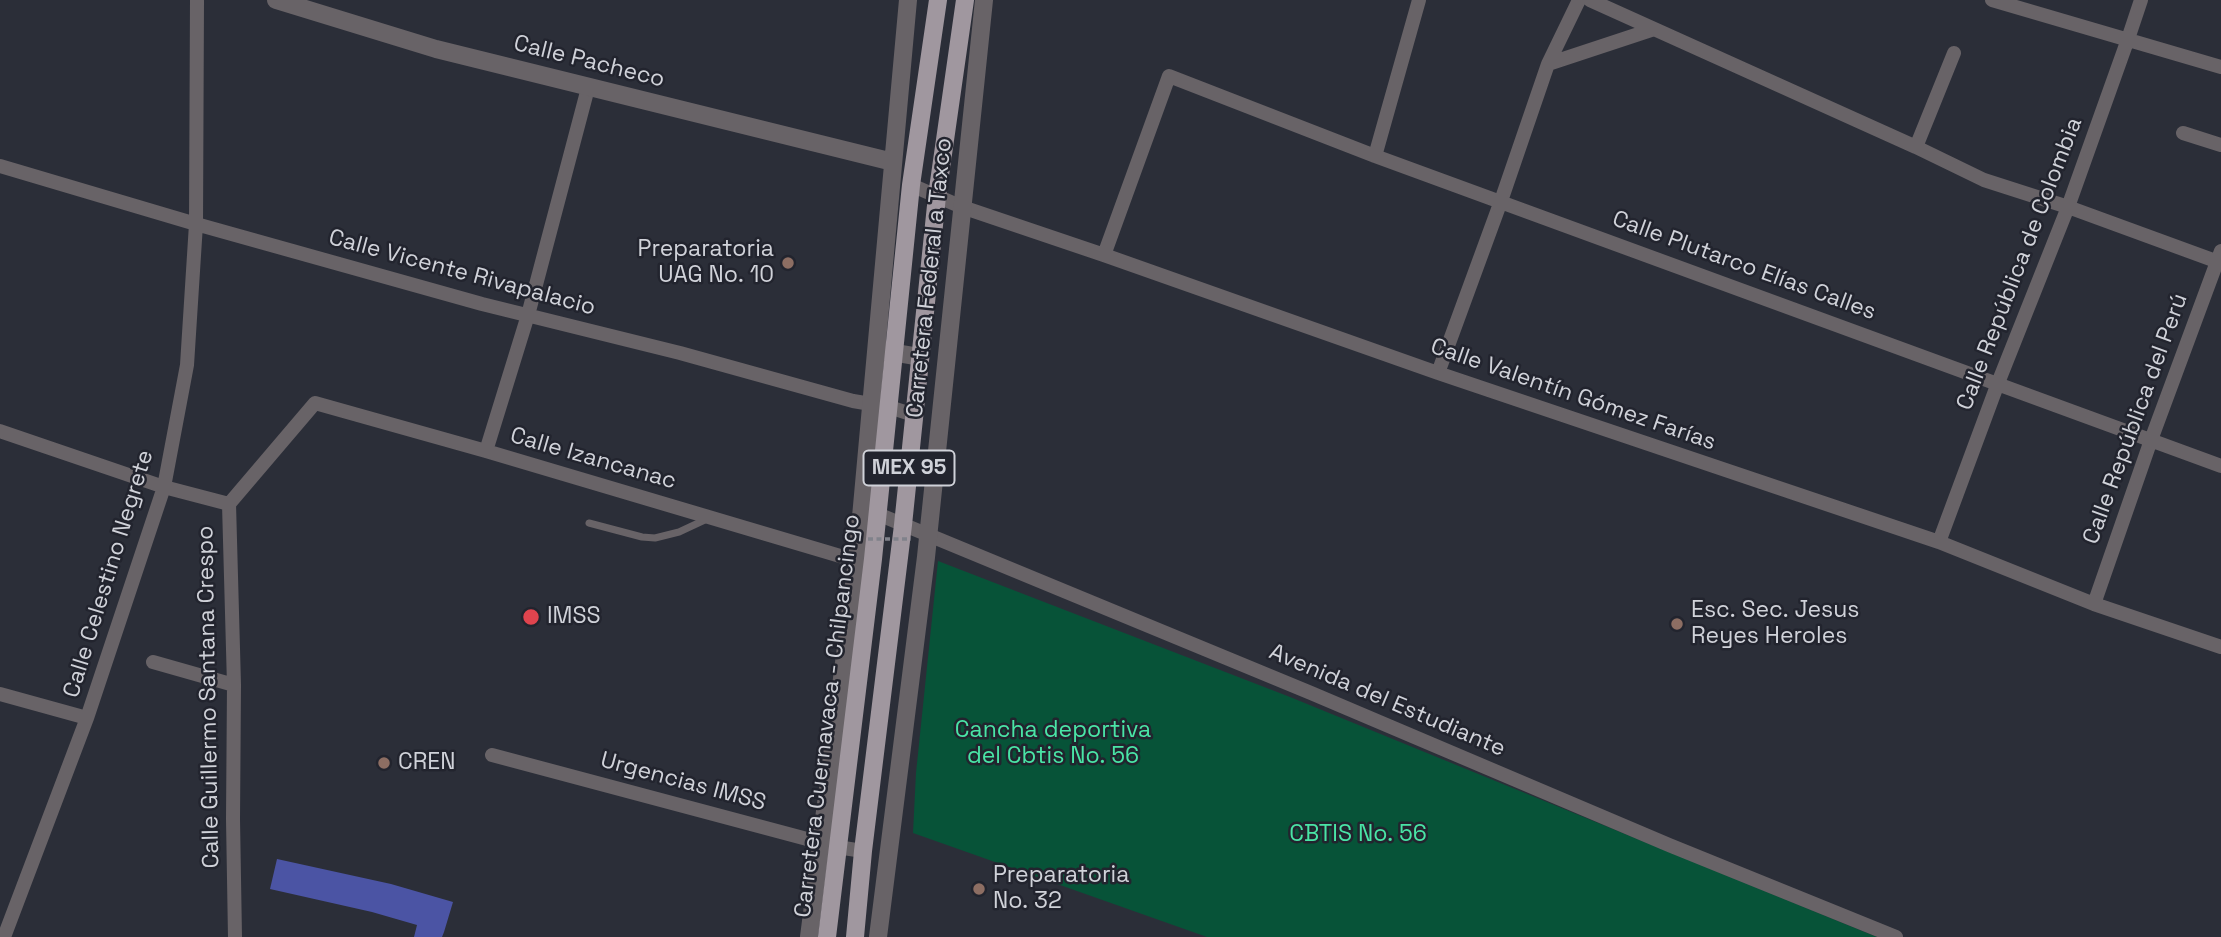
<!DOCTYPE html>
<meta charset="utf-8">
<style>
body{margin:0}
canvas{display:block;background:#2b2e38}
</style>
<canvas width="2221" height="937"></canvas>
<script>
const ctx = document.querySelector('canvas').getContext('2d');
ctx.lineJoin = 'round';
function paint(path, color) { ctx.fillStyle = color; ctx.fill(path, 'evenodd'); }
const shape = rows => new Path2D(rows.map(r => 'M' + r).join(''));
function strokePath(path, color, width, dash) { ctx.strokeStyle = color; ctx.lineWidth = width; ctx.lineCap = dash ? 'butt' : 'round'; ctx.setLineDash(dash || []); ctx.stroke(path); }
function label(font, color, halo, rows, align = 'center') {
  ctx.font = font + ' "Space Grotesk",sans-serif'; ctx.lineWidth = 5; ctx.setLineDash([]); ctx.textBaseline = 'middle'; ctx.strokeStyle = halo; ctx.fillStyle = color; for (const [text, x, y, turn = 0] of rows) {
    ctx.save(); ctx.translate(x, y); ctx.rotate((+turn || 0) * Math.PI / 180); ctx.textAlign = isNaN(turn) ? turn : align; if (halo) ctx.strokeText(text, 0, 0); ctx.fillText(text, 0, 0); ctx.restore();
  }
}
paint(shape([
 [938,561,1290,697,1877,937,1207,937,913,833,916,773]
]), '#075338');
paint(shape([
 [277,859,391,884,453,902,444,932,442,937,414,937,417,925,372,912,270,889]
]), '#4b54a4');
strokePath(shape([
 [589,523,642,537,655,538,679,532,709,518]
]), '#686367', 7);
strokePath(shape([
 [1590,0,1916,147,1984,180,2068,207,2221,263],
 [1992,0,2221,67],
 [1548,64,1579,0],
 [2183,133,2221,145],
 [1916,147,1954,53],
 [1375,156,1419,0],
 [0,166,196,224,482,304,680,353,853,401,889,407,914,415],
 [911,185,962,207,1104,255,1438,373,1939,542,2094,604,2221,647],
 [1104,255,1169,76,1375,156,2221,466],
 [1438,373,1501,201,1548,64,1654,29],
 [0,431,164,487,229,504],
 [486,451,528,315,588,88],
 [868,510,1311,693,1669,845,1896,937],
 [1939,542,1998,383,2068,207,2128,39,2141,0],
 [2094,604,2151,440,2221,251],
 [153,662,234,685],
 [0,694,87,718],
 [492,755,837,847,863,851],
 [4,937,87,718,164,487,187,365,196,224,197,0],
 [235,937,233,819,234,685,229,504,315,403,486,451,857,561]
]), '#686367', 14);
strokePath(shape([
 [276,0,436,49,893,162],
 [879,350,920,357],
 [809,937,857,561,908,0],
 [878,937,926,557,984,0]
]), '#686367', 18);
strokePath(shape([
 [827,937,873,559,911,185,938,0],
 [855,937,863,851,903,525,937,196,965,0]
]), '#a0979f', 18);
strokePath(shape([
 [868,539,911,539]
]), '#80828b', 3.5, [5, 3.5]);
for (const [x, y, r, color] of [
 [788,263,7,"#8d6e63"],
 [531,617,9,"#e0444e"],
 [1677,624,7,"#8d6e63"],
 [384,763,7,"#8d6e63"],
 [979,889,7,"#8d6e63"]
]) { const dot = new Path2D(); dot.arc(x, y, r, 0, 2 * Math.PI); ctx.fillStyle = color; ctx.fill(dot); strokePath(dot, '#22242e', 2.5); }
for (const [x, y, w] of [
 [909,468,91]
]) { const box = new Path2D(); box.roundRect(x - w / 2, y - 17.5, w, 35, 5); ctx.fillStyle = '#22242e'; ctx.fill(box); strokePath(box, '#d0d2d9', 2); }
label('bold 21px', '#d0d2d9', null, [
 ["MEX 95",909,468]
]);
label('23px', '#d0d2d9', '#22242e', [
 ["Calle Pacheco",589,62,14],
 ["Calle República de Colombia",2020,264,-69],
 ["Calle Plutarco Elías Calles",1744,266,20],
 ["Calle Vicente Rivapalacio",462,273,15],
 ["Carretera Federal a Taxco",930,278,-84],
 ["Calle Valentín Gómez Farías",1573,395,19],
 ["Calle República del Perú",2136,419,-70],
 ["Calle Izancanac",593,459,16],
 ["Calle Celestino Negrete",109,574,-73],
 ["Calle Guillermo Santana Crespo",209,697,-91],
 ["Avenida del Estudiante",1387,701,23],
 ["Carretera Cuernavaca - Chilpancingo",828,716,-83],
 ["Urgencias IMSS",683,782,15]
]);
label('23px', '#d0d2d9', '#22242e', [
 ["Preparatoria",774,250,"right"],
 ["UAG No. 10",774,276,"right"],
 ["Esc. Sec. Jesus",1691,611],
 ["Reyes Heroles",1691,637],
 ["IMSS",547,617],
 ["CREN",398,763],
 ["Preparatoria",993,876],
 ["No. 32",993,902]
], 'left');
label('23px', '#49e5a6', '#22242e', [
 ["Cancha deportiva",1053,731],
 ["del Cbtis No. 56",1053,757],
 ["CBTIS No. 56",1358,835]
]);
</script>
